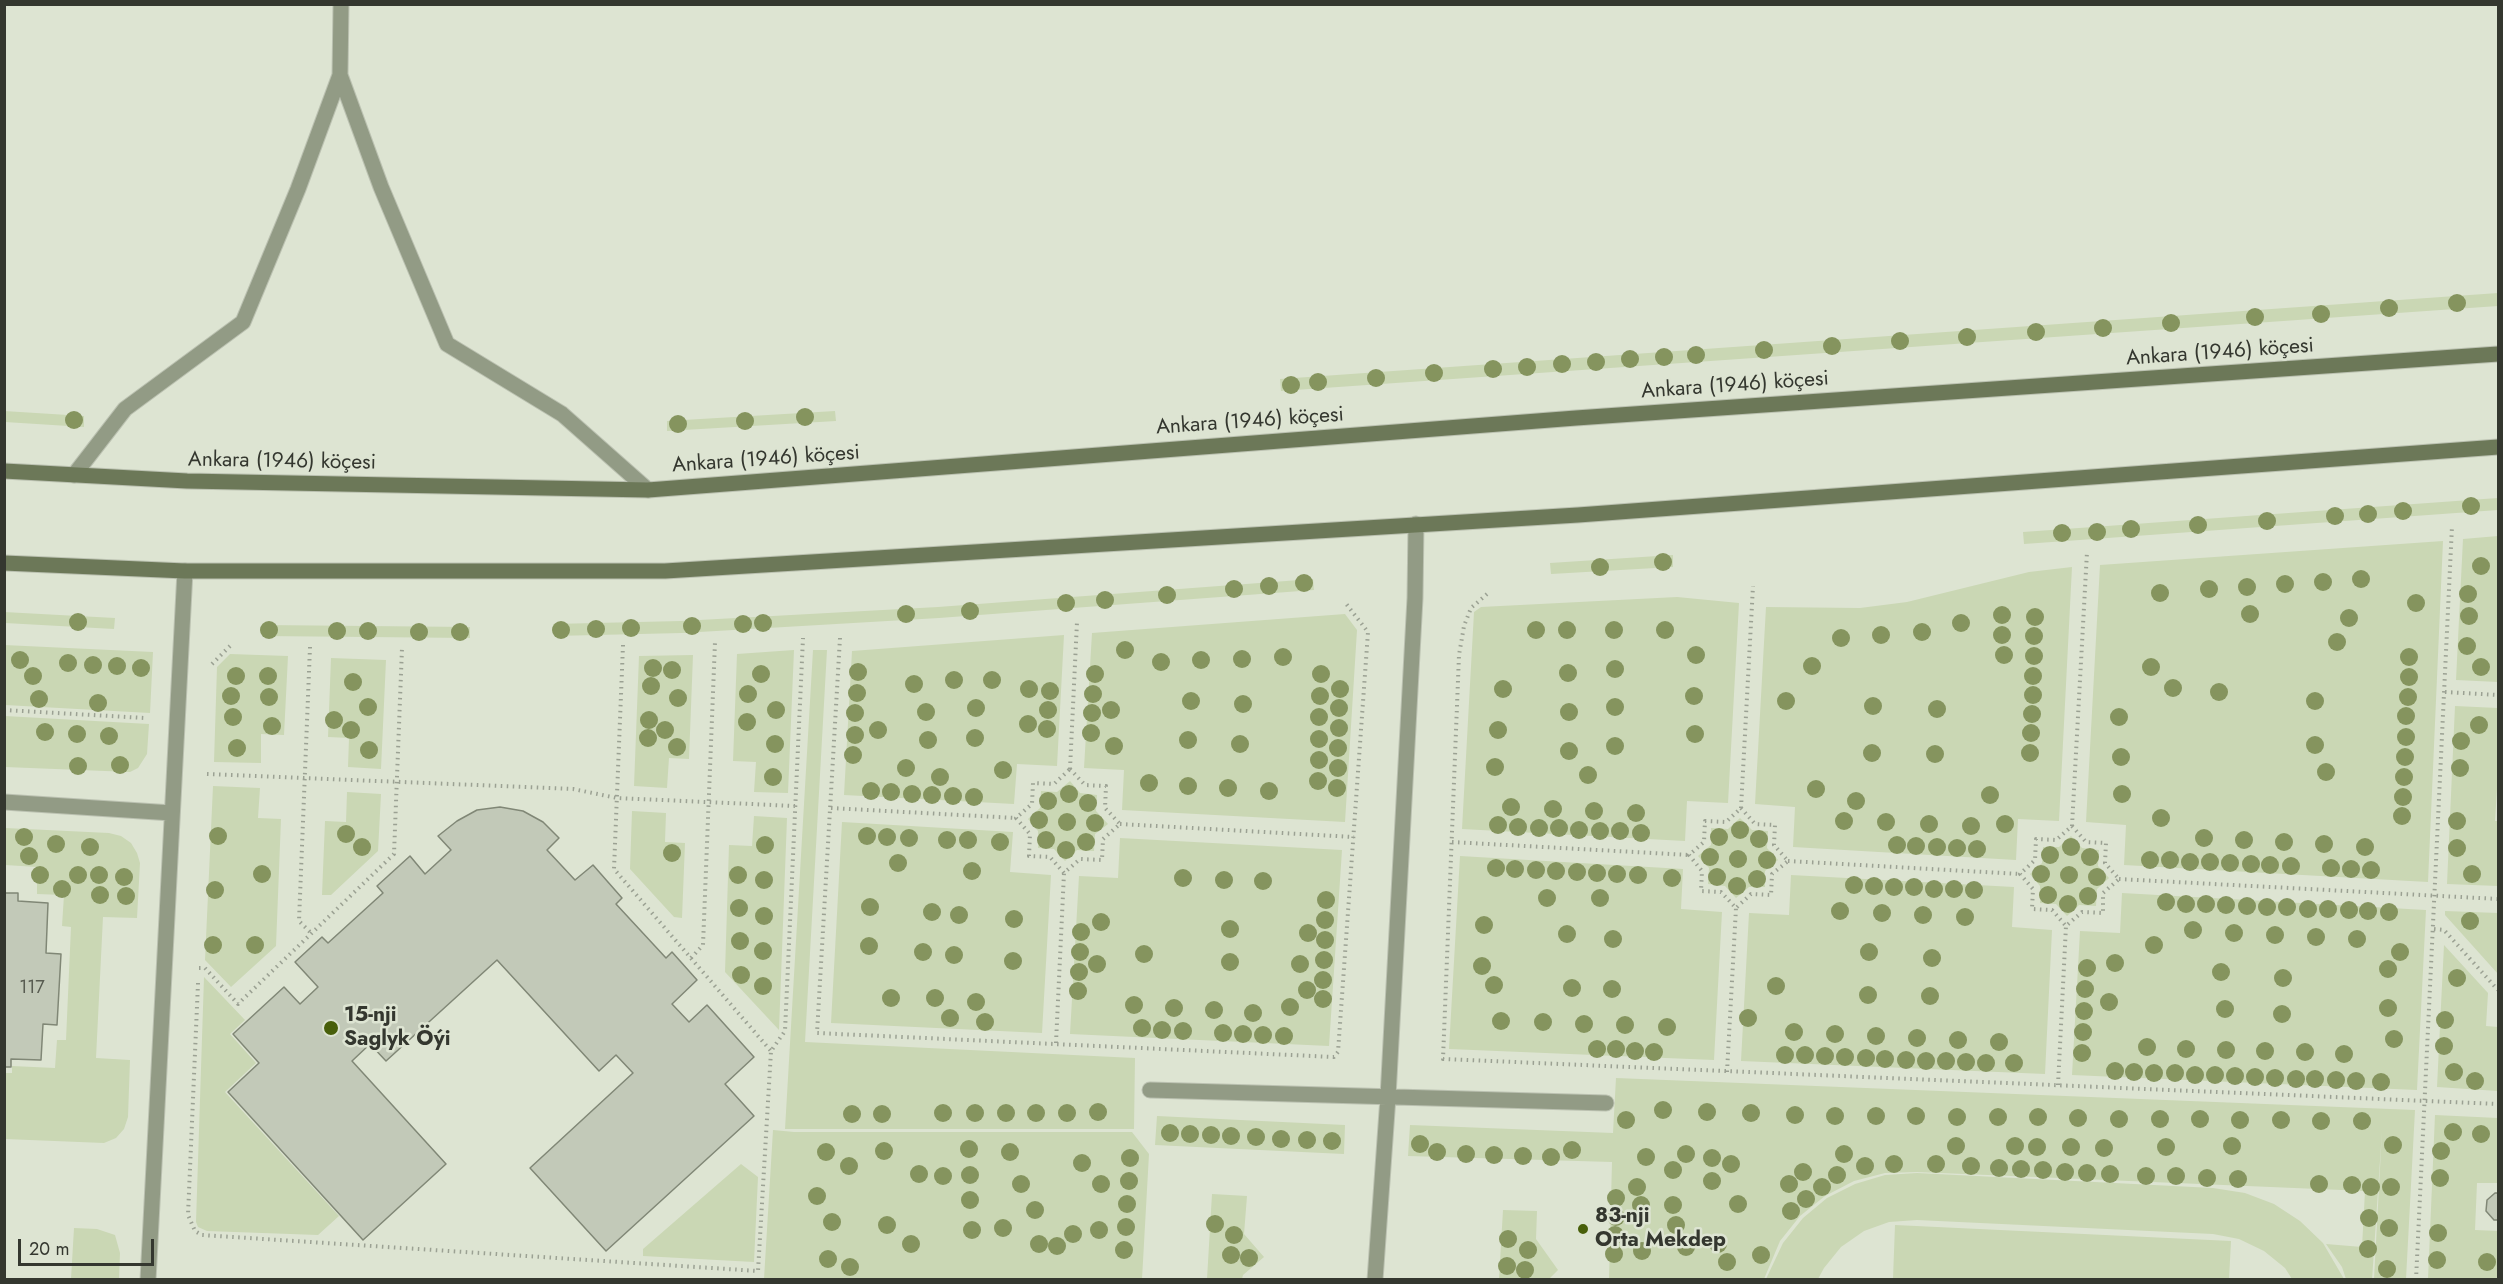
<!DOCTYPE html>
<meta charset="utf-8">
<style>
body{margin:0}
#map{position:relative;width:2503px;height:1284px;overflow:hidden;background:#dde4d2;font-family:Jost,sans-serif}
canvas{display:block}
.frame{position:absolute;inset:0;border:6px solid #34372f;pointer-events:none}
.scale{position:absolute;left:18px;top:1239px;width:136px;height:27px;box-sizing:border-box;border:3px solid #34372f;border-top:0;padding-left:8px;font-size:18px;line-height:21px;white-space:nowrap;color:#34372f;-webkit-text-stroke:4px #dde4d2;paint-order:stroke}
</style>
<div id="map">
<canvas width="2503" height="1284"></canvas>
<div class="frame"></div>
<div class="scale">20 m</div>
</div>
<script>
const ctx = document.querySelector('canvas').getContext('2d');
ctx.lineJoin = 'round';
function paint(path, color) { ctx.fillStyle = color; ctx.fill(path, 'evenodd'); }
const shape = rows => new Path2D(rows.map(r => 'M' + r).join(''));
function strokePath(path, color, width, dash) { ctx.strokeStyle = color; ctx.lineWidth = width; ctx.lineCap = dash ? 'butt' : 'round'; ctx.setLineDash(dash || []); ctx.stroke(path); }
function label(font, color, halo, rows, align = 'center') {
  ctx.font = font + ' Jost,sans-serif'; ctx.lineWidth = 5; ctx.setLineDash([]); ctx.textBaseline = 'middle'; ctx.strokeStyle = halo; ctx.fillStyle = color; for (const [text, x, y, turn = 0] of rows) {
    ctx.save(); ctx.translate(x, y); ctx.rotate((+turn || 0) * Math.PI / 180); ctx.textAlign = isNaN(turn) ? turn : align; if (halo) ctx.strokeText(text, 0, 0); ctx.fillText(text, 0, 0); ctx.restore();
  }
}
paint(shape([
 [2498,293,2498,306,1281,391,1280,379],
 [4,411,84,416,84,427,5,422],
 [835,411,836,421,667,431,667,421],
 [2498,498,2498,510,2024,544,2023,532],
 [2498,536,2498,682,2456,680,2463,539],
 [2443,541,2428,882,2124,865,2126,825,2086,822,2100,565],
 [1673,555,1673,567,1551,574,1550,563],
 [2072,567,2059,821,2018,819,2016,860,1793,847,1795,807,1755,804,1766,607,1860,608,1907,602,2029,572],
 [1313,579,1314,590,939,618,682,633,554,636,553,624,681,621,938,607],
 [1677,597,1739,603,1728,803,1687,801,1685,841,1462,829,1474,612,1481,607],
 [4,612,115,618,114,629,5,623],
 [1345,614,1357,630,1345,822,1122,810,1124,770,1084,768,1092,633],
 [263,625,470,627,470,638,263,636],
 [1064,635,1057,766,1017,764,1014,804,844,795,852,651],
 [4,645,153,652,150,713,5,705],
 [794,650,788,793,754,792,756,762,733,761,737,654],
 [813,650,827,650,805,1042,1135,1058,1134,1129,785,1129],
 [230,654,288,656,284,735,261,734,261,763,214,762,217,667],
 [693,655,689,759,669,758,667,788,634,786,639,656],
 [331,658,386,660,381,769,348,767,349,738,328,737],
 [2455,706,2498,708,2498,773,2495,821,2498,821,2498,886,2447,884],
 [5,716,149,724,147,754,138,768,130,772,5,767],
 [1070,781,1080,793,1097,795,1096,811,1108,824,1095,834,1094,851,1077,850,1065,861,1054,849,1038,848,1038,831,1028,819,1040,808,1041,791,1057,792],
 [213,786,260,788,258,818,281,819,276,946,231,987,205,960],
 [347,792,381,794,378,851,331,895,322,895,325,821,346,822],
 [632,811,666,813,665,842,685,843,682,918,674,917,630,869],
 [754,816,787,818,779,1030,725,972,729,845,752,846],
 [1740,818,1752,830,1768,831,1767,848,1778,860,1765,871,1765,887,1749,887,1736,898,1725,886,1708,884,1709,868,1698,856,1711,845,1711,828,1728,829],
 [842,822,1013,832,1010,872,1051,875,1042,1033,831,1023],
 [5,828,109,833,121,836,131,843,137,853,140,863,137,918,103,917,96,1058,130,1060,128,1117,124,1129,116,1138,104,1143,5,1139,5,1073,12,1073,12,1066,55,1068,57,1040,66,1040,71,927,62,926,64,895,37,894,37,867,5,865],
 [2071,836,2082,848,2099,850,2098,866,2109,878,2097,889,2096,906,2079,905,2067,916,2056,904,2040,903,2040,886,2030,874,2042,863,2043,847,2059,847],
 [1120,838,1342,850,1329,1046,1070,1034,1079,876,1118,878],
 [1460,856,1683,869,1681,909,1722,912,1714,1060,1449,1049],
 [1791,875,2014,887,2012,927,2052,930,2045,1074,1741,1061,1749,913,1789,915],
 [2122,893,2426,910,2417,1090,2072,1075,2080,931,2120,933],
 [2445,911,2498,913,2498,974,2445,915],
 [2444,945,2488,993,2486,1026,2498,1027,2498,1091,2437,1087],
 [204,977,245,1020,230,1034,256,1063,225,1092,339,1216,318,1235,207,1231,198,1227,196,1222],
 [1616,1078,2415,1110,2406,1279,2374,1279,2382,1131,2372,1280,2346,1279,2342,1267,2326,1244,2362,1247,2365,1191,1917,1172,1885,1173,1854,1181,1825,1196,1800,1216,1780,1241,1764,1279,1609,1279,1612,1162,1408,1156,1410,1125,1613,1133],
 [2435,1115,2498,1118,2498,1183,2477,1183,2475,1230,2498,1231,2498,1279,2428,1279],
 [1157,1116,1345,1125,1344,1154,1155,1145],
 [773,1130,794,1132,1132,1132,1149,1154,1142,1279,743,1279,764,1279],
 [741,1164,758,1177,754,1262,643,1256,643,1249],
 [1917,1173,2213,1188,2245,1193,2274,1204,2300,1221,2323,1243,2344,1279,2292,1279,2285,1268,2264,1251,2239,1239,2213,1234,1917,1220,1889,1222,1864,1231,1841,1247,1824,1268,1818,1279,1766,1279,1783,1243,1803,1218,1827,1198,1855,1184,1885,1175],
 [1212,1194,1247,1196,1244,1234,1264,1257,1243,1275,1242,1279,1207,1279],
 [1503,1210,1537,1211,1536,1239,1558,1270,1549,1279,1499,1279],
 [1895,1225,2231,1241,2229,1279,1893,1279],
 [74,1228,97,1229,115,1235,120,1253,119,1279,71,1279]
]), '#cad7b4');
const building = shape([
 [500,807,523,811,543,822,559,838,547,850,575,880,593,865,622,898,616,904,666,958,672,952,697,980,672,1004,689,1022,707,1005,754,1057,725,1084,754,1116,606,1251,530,1168,633,1073,616,1055,599,1071,497,960,386,1061,370,1044,352,1061,446,1164,363,1240,228,1092,259,1063,233,1034,284,987,300,1004,318,987,295,962,322,937,328,943,383,893,377,886,410,856,425,874,451,850,438,836,457,821,477,810,500,807],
 [4,893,18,893,18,901,48,903,46,953,61,954,57,1025,43,1024,41,1060,11,1059,11,1067,4,1067,4,893],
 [2495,1193,2498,1193,2498,1220,2494,1220,2486,1211,2487,1200,2495,1193]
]);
paint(building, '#c2c9b8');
strokePath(building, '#808776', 1.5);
const service = shape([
 [4,802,172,813],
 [1150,1090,1606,1103],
 [148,1280,185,571],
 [1375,1280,1388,1097,1415,598,1416,524]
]);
const minor = shape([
 [340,75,381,187,447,344,562,414,648,490],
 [74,475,125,409,243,322,298,189,340,75,341,4]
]);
const secondary = shape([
 [4,471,187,481,648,490,1576,418,2498,354],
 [4,563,185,571,665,571,1578,515,2498,447]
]);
strokePath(service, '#bbc1b1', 17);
strokePath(minor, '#bbc1b1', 17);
strokePath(secondary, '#bbc1b1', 17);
strokePath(shape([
 [1487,594,1471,608,1464,626,1459,655,1443,1059,2498,1104],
 [840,638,817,1033,1334,1057,1338,1052,1368,632,1344,601],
 [623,645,614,869,771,1051],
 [310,647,299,921,311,933],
 [212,664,231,645],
 [2445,692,2498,695],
 [4,710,145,718],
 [1070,769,1085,785,1106,786,1105,808,1120,824,1103,839,1102,860,1080,859,1064,873,1050,857,1029,856,1030,834,1016,818,1032,804,1033,783,1054,784,1070,769],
 [1070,769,1077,622],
 [207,774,573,789,617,798,795,806],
 [831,808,1016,818],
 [1741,808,1755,824,1775,825,1774,845,1788,861,1772,874,1771,895,1751,894,1736,908,1721,892,1701,891,1702,871,1689,855,1704,842,1705,821,1726,822,1741,808],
 [1741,808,1753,586],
 [1120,824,1354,837],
 [2072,826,2086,842,2106,843,2105,863,2119,879,2103,893,2103,913,2082,912,2066,926,2052,910,2032,909,2033,889,2020,874,2035,860,2036,839,2056,840,2072,826],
 [2072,826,2087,552],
 [1452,842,1689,855],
 [1788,861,2020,874],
 [2119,879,2498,899],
 [2434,929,2444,930,2498,990],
 [691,958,703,945,715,642],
 [199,968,205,968,238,1004,394,854,402,648],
 [198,983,188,1215,195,1231,202,1235,758,1271,771,1051,785,1031,803,638],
 [1056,1043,1064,873],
 [1727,1072,1736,908],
 [2058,1085,2066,926],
 [2416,1280,2452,526]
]), '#9ba193', 4, [1.5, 4.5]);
strokePath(service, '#929b85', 15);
strokePath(minor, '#929b85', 15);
strokePath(secondary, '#6c7858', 15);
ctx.fillStyle = '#85945e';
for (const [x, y] of [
 [2457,303],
 [2389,308],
 [2321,314],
 [2255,317],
 [2171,323],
 [2103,328],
 [2036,332],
 [1967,337],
 [1900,341],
 [1832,346],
 [1764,350],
 [1696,355],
 [1664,357],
 [1630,359],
 [1596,362],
 [1562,364],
 [1527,367],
 [1493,369],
 [1434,373],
 [1376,378],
 [1318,382],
 [1291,385],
 [805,417],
 [74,420],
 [745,421],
 [678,424],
 [2471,506],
 [2403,511],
 [2368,514],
 [2335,516],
 [2267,521],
 [2198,525],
 [2131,529],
 [2097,532],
 [2062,533],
 [1663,562],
 [2481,566],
 [1600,567],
 [2361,579],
 [2323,582],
 [1304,583],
 [2285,584],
 [1269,586],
 [2247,587],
 [1234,589],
 [2209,589],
 [2160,593],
 [2468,594],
 [1167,595],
 [1105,600],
 [1066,603],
 [2416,603],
 [970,611],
 [906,614],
 [2250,614],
 [2002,615],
 [2469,616],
 [2035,617],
 [2349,618],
 [78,622],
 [763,623],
 [1961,623],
 [743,624],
 [692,626],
 [631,628],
 [596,629],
 [269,630],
 [561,630],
 [1536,630],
 [1567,630],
 [1614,630],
 [1665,630],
 [337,631],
 [368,631],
 [419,632],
 [460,632],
 [1922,632],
 [1881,635],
 [2002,635],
 [2034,636],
 [1841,638],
 [2337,642],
 [2467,646],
 [1125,650],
 [1696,655],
 [2004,655],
 [2034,656],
 [1283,657],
 [2409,657],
 [1242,659],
 [20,660],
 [1201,660],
 [1161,662],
 [68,663],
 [93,665],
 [117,666],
 [1812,666],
 [2151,667],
 [2481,667],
 [141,668],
 [653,668],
 [1615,669],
 [672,670],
 [858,672],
 [1568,673],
 [761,674],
 [1095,674],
 [1321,674],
 [33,676],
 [236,676],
 [268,676],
 [2033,676],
 [2409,677],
 [954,680],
 [992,680],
 [353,682],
 [914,684],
 [651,686],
 [2173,688],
 [1029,689],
 [1340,689],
 [1503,689],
 [1050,691],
 [2219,692],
 [857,693],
 [748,694],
 [1093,694],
 [2033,695],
 [231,696],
 [1320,696],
 [1694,696],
 [269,697],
 [2408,697],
 [678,698],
 [39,699],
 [1191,701],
 [1786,701],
 [2315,701],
 [98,703],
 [1243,704],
 [1873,706],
 [368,707],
 [1615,707],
 [976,708],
 [1339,708],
 [1937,709],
 [776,710],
 [1048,710],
 [1111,710],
 [926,712],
 [1569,712],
 [855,713],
 [1092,713],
 [2032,714],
 [2406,716],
 [233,717],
 [1319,717],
 [2119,717],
 [334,720],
 [649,720],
 [747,722],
 [1028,724],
 [2479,725],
 [272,726],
 [1339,728],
 [1047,729],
 [351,730],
 [665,730],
 [878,730],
 [1498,730],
 [45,732],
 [1091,733],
 [2031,733],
 [77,734],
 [1695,734],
 [855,735],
 [109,736],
 [2406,737],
 [648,738],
 [975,738],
 [1319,739],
 [928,740],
 [1188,740],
 [2461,741],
 [775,744],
 [1240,744],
 [2315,745],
 [1114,746],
 [1615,746],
 [677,747],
 [237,748],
 [1338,748],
 [369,750],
 [1569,751],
 [1872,753],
 [2030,753],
 [1935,754],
 [853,755],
 [2121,757],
 [2405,757],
 [1319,760],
 [120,765],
 [78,766],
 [1495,767],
 [906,768],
 [1338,768],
 [2460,768],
 [1003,770],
 [2326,772],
 [1588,775],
 [773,777],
 [940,777],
 [2404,777],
 [1318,781],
 [1149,783],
 [1188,786],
 [1228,788],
 [1337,788],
 [1816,789],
 [871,791],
 [1269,791],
 [891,792],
 [912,794],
 [1069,794],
 [2122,794],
 [932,795],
 [1990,795],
 [953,796],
 [974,797],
 [2403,797],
 [1048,801],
 [1856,801],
 [1088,803],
 [1511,807],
 [1553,809],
 [1594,811],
 [1636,813],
 [2402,816],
 [2161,818],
 [1039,820],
 [1844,821],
 [2457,821],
 [1067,822],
 [1886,822],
 [1095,823],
 [1929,824],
 [2005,824],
 [1498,825],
 [1971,826],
 [1518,827],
 [1539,828],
 [1559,828],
 [1579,830],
 [1740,830],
 [1600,831],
 [1620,831],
 [1641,833],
 [346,834],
 [218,836],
 [867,836],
 [24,837],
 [887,837],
 [1719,837],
 [909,838],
 [2204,838],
 [1759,839],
 [947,840],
 [968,840],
 [1046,840],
 [2244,840],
 [1000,842],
 [1086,842],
 [2284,842],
 [56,844],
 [2324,844],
 [765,845],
 [1897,845],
 [1916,846],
 [90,847],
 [362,847],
 [1937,847],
 [2071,847],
 [2365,847],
 [1957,848],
 [2457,848],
 [1977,849],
 [1066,850],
 [672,853],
 [2050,855],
 [29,856],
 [1710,857],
 [2090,857],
 [1738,859],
 [1767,860],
 [2150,860],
 [2170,860],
 [2190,862],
 [2210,862],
 [898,863],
 [2230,863],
 [2251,864],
 [2270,865],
 [2291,866],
 [1496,868],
 [2331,868],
 [1515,869],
 [2351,869],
 [1536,870],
 [2371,870],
 [972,871],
 [1556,871],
 [1577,872],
 [1597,873],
 [262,874],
 [1617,874],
 [2041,874],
 [2472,874],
 [40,875],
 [78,875],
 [99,875],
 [738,875],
 [1638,875],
 [2069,875],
 [124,877],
 [1717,877],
 [2097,877],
 [1183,878],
 [1672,878],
 [1757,879],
 [764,880],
 [1224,880],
 [1263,881],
 [1854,885],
 [1737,886],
 [1874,886],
 [1894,887],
 [1914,887],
 [62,889],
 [1934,889],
 [1954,889],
 [215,890],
 [1974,890],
 [100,895],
 [2048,895],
 [126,896],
 [2088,896],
 [1547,898],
 [1600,898],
 [1326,900],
 [2166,902],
 [2068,904],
 [2186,904],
 [2206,904],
 [2226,905],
 [2247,906],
 [870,907],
 [2267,907],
 [2287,907],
 [739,908],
 [2308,909],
 [2328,909],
 [2349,910],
 [1840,911],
 [2368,911],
 [932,912],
 [2389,912],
 [1882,913],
 [959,915],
 [1923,915],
 [764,916],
 [1965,917],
 [1014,919],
 [1325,920],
 [2470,921],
 [1101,922],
 [1484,925],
 [1230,929],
 [2193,930],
 [1081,932],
 [1308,933],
 [2234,933],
 [1567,934],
 [2275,935],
 [2316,937],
 [1613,939],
 [2357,939],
 [1325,940],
 [740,941],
 [213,945],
 [255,945],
 [2154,945],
 [869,946],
 [763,951],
 [923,952],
 [1080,952],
 [1869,952],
 [2400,952],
 [1144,954],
 [954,955],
 [1932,958],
 [1324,960],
 [1013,961],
 [1230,962],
 [2115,963],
 [1097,964],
 [1300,964],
 [1482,966],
 [2087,968],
 [2388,969],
 [1079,972],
 [2221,972],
 [741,975],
 [2283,978],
 [2457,978],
 [1323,980],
 [1494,985],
 [763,986],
 [1776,986],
 [1572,988],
 [1612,989],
 [2085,989],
 [1307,990],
 [1078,991],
 [1868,995],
 [1930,996],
 [891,998],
 [935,998],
 [1323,999],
 [976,1002],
 [2109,1002],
 [1134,1005],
 [1290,1007],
 [1174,1008],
 [2388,1008],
 [2225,1009],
 [1214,1010],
 [2084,1011],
 [1253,1013],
 [2282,1014],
 [950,1018],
 [1748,1018],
 [2445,1020],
 [1501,1021],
 [985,1022],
 [1543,1022],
 [1584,1024],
 [1625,1025],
 [1667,1027],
 [1142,1028],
 [1162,1030],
 [1183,1031],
 [1794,1032],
 [2083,1032],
 [1223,1033],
 [1243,1034],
 [1835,1034],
 [1263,1035],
 [1284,1036],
 [1876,1036],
 [1917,1038],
 [2394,1039],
 [1958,1040],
 [1999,1042],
 [2444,1046],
 [2147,1047],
 [1597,1049],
 [1616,1049],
 [2186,1049],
 [2226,1050],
 [1635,1051],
 [2265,1051],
 [1654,1052],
 [2305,1052],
 [2082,1053],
 [2344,1054],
 [1785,1055],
 [1805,1055],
 [1825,1056],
 [1845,1057],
 [1866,1058],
 [1885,1059],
 [1906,1060],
 [1926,1061],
 [1946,1061],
 [1966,1062],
 [1986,1063],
 [2014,1063],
 [2115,1071],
 [2134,1072],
 [2454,1072],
 [2154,1073],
 [2175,1073],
 [2195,1075],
 [2215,1075],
 [2235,1076],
 [2255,1077],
 [2275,1078],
 [2296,1079],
 [2315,1079],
 [2336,1080],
 [2356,1081],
 [2475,1081],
 [2381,1082],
 [1663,1110],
 [1098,1112],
 [1707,1112],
 [943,1113],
 [975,1113],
 [1006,1113],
 [1036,1113],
 [1067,1113],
 [1751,1113],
 [852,1114],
 [882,1114],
 [1795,1115],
 [1835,1116],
 [1876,1116],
 [1916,1116],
 [1957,1117],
 [1998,1117],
 [2038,1117],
 [2078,1118],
 [2119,1119],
 [2160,1119],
 [2200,1119],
 [1626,1120],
 [2240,1120],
 [2281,1120],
 [2321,1121],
 [2362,1121],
 [2453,1132],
 [1170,1133],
 [1190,1134],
 [2481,1134],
 [1211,1135],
 [1231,1136],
 [1256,1137],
 [1281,1139],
 [1307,1140],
 [1332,1141],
 [1420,1144],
 [2393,1145],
 [1956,1146],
 [2015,1146],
 [2232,1146],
 [2037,1147],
 [2071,1147],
 [2166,1147],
 [2104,1148],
 [969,1149],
 [1572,1150],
 [884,1151],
 [2441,1151],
 [826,1152],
 [1010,1152],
 [1437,1152],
 [1466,1154],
 [1686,1154],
 [1844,1154],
 [1494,1155],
 [1523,1156],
 [1551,1157],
 [1646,1157],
 [1130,1158],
 [1712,1158],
 [1082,1163],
 [1731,1164],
 [1894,1164],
 [1936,1164],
 [849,1166],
 [1865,1166],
 [1971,1166],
 [1999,1168],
 [2021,1169],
 [1673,1170],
 [2043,1170],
 [1803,1172],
 [2065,1172],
 [2087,1173],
 [919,1174],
 [2110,1174],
 [970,1175],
 [1837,1175],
 [943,1176],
 [2146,1176],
 [2176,1176],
 [2207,1178],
 [2440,1178],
 [2238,1179],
 [1129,1181],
 [1712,1181],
 [1021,1184],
 [1101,1184],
 [1789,1184],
 [2319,1184],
 [2352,1185],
 [1637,1187],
 [1822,1187],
 [2371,1187],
 [2391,1187],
 [817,1196],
 [1616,1198],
 [1806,1199],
 [970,1200],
 [1127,1204],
 [1738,1204],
 [1641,1205],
 [1673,1205],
 [1035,1210],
 [1791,1211],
 [1616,1217],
 [2369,1218],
 [832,1222],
 [1215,1224],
 [887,1225],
 [1676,1225],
 [1126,1227],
 [1003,1228],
 [2389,1228],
 [972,1230],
 [1099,1230],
 [2438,1233],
 [1073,1234],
 [1234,1235],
 [1615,1235],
 [1508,1239],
 [911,1244],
 [1039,1244],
 [1718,1244],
 [1057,1246],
 [1686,1247],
 [2368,1249],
 [1124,1250],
 [1528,1250],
 [1642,1251],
 [1614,1254],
 [1231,1255],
 [1761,1255],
 [1249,1258],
 [828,1259],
 [2437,1260],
 [1727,1262],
 [2487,1262],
 [1507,1266],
 [850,1267],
 [2387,1269],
 [1525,1270]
]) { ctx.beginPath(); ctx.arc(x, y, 9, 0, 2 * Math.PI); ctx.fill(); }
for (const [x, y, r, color] of [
 [331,1028,8,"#485f0a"],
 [1583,1229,6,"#485f0a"]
]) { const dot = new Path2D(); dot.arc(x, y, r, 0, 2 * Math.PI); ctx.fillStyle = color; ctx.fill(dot); strokePath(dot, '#dde4d2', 2); }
label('18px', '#585c51', null, [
 ["117",32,989]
]);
label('21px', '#34372f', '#dde4d2', [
 ["Ankara (1946) köçesi",2220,353,-4],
 ["Ankara (1946) köçesi",1735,386,-4],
 ["Ankara (1946) köçesi",1250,422,-4],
 ["Ankara (1946) köçesi",766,460,-4],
 ["Ankara (1946) köçesi",282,462,1]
]);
label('bold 21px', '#34372f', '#dde4d2', [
 ["15-nji",344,1016],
 ["Saglyk Öýi",344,1040],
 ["83-nji",1595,1217],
 ["Orta Mekdep",1595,1241]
], 'left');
</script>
